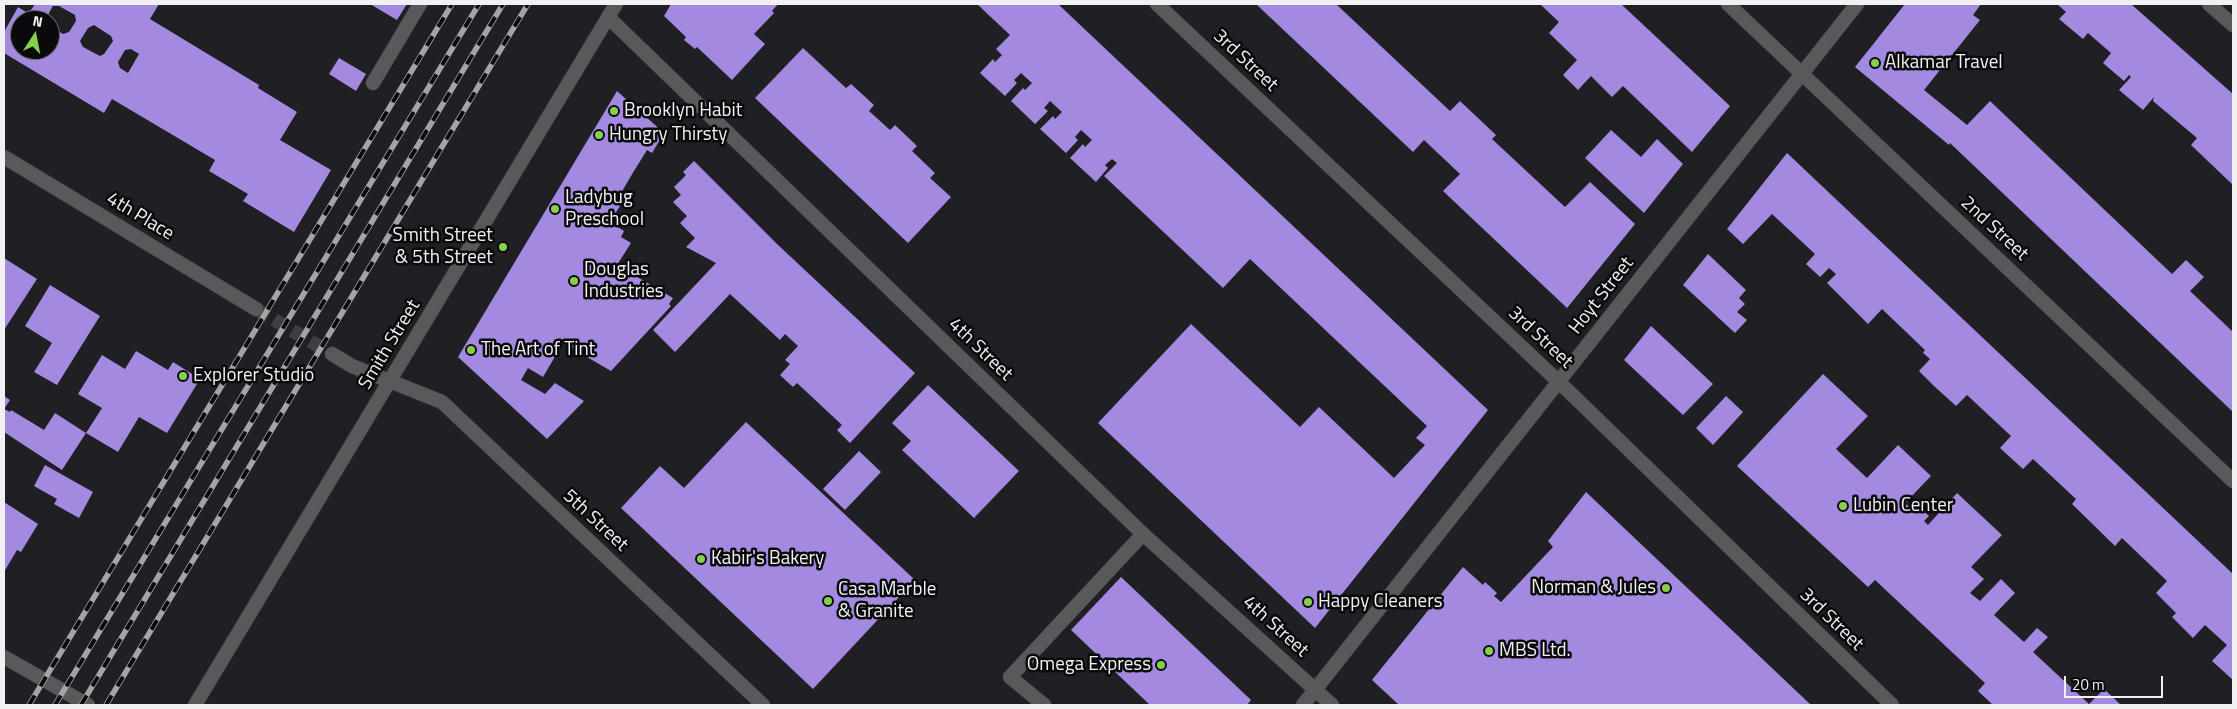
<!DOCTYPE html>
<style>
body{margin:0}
#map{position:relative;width:2237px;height:709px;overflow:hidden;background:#201f24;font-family:"Titillium Web",sans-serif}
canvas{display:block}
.frame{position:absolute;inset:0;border:5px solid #f1f1f4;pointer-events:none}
.north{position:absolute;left:10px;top:10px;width:50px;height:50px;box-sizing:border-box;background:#0a090b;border:1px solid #666668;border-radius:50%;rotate:11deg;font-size:14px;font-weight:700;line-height:20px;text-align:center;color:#f1f1f4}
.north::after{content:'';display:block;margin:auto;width:18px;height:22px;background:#86cf4c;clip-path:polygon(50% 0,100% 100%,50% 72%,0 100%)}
.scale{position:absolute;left:2064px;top:676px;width:99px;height:22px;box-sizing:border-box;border:2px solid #f1f1f4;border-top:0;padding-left:6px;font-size:15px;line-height:18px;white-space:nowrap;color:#f1f1f4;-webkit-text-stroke:4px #0a090b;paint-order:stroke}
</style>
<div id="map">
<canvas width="2237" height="709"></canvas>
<div class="frame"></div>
<div class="north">N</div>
<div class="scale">20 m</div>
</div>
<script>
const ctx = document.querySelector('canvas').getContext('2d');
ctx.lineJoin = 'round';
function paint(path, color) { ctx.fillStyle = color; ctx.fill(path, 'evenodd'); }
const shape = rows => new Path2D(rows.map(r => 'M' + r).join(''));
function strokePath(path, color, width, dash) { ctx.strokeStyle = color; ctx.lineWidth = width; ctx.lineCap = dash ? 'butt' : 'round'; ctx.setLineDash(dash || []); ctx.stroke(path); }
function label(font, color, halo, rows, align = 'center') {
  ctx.font = font + ' "Titillium Web",sans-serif'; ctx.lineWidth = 5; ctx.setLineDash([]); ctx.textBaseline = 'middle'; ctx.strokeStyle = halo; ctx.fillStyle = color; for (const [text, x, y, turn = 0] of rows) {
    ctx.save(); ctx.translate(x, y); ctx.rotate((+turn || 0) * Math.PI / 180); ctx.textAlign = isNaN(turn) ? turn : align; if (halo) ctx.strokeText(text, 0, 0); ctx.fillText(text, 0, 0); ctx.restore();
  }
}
paint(shape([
 [35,4,159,4,150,19,259,85,258,88,297,112,280,140,331,170,294,232,243,201,248,194,209,171,215,160,112,99,104,113,4,53,4,32,18,7,26,12,31,10],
 [53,6,59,6,75,15,76,21,69,32,63,34,50,26,50,50,20,50,20,20,45,20],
 [94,25,111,36,113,41,104,54,100,56,83,47,80,41,88,28],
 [131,49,139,54,128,73,120,68,118,62,125,50],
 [370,4,407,4,397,20],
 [671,4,778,4,772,11,774,13,754,34,765,44,732,80,697,47,695,49,684,40,686,37,664,16],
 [977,4,1058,4,1488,410,1315,628,1098,423,1191,324,1300,427,1319,407,1394,478,1425,445,1416,438,1427,426,1250,259,1223,288,1104,176,1117,163,1112,159,1105,165,1108,168,1096,182,1070,158,1083,144,1085,147,1092,140,1081,130,1075,137,1078,140,1066,153,1040,129,1053,116,1055,119,1062,112,1050,101,1044,108,1048,111,1035,124,1011,101,1023,88,1025,90,1032,83,1021,73,1014,80,1017,83,1005,96,980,73,993,59,995,62,1002,55,996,49,1010,35],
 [1256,4,1336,4,1450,111,1460,101,1496,135,1492,139,1565,207,1590,182,1635,224,1567,308,1443,191,1460,174,1424,140,1413,152],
 [1540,4,1621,4,1730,106,1692,152,1623,86,1612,97,1591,76,1578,90,1563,75,1577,60,1549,33,1559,22],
 [1905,4,1981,4,1973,15,1980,20,1924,90,1967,125,1990,101,2172,274,2186,260,2204,277,2190,291,2233,332,2233,412,1950,143,1949,145,1855,67],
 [2057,4,2131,4,2233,94,2233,185,2191,145,2197,138,2153,101,2154,97,2143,110,2119,90,2131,77,2129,75,2124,81,2103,63,2111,53,2088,33,2083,39,2059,19,2066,12],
 [803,48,846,88,851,84,874,105,869,111,890,130,895,125,917,146,912,151,935,173,930,178,951,197,908,243,755,98],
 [339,58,366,74,356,91,329,74],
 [617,91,664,133,652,153,647,150,634,171,621,193,626,196,610,222,624,231,621,237,631,243,617,265,673,298,669,304,671,306,611,371,563,343,543,377,528,368,521,380,545,394,555,383,584,401,547,439,458,357],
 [1611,130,1641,157,1657,139,1683,164,1644,213,1585,158],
 [1787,153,2233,574,2233,680,2212,661,2227,645,2205,625,2193,638,2172,617,2176,613,2156,593,2167,581,2122,538,2115,546,2072,504,2076,499,2033,459,2023,469,2000,448,2011,436,1967,395,1956,406,1934,386,1919,371,1930,359,1923,353,1925,350,1882,309,1868,324,1827,283,1836,274,1829,268,1820,277,1806,264,1815,254,1772,214,1743,244,1727,229],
 [694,161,777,244,915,373,850,443,837,430,842,425,797,383,793,387,780,375,790,364,785,360,798,346,785,334,780,340,730,294,675,352,653,330,716,263,686,247,695,238,680,223,687,216,673,202,681,195,674,187,686,175,683,172],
 [1708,254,1746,290,1739,298,1745,304,1737,312,1747,320,1735,333,1683,285],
 [4,258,37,279,4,330],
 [50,285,100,316,57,385,34,372,52,343,25,326],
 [1651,326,1713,384,1683,415,1624,360],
 [136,351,168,370,173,362,200,379,167,433,139,417,118,452,86,433,62,470,4,432,4,396,10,400,4,409,10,412,11,410,44,430,55,413,86,433,102,408,78,394,102,355,125,369],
 [1823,374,1868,416,1836,449,1867,478,1898,445,1931,476,1905,503,1912,510,1917,505,1929,516,1924,521,1928,525,1957,493,2002,535,1971,567,1984,579,1970,593,1980,601,2001,579,2015,593,1994,615,2024,642,2037,628,2048,637,2033,652,2089,704,2104,689,2121,705,1993,705,1978,691,1985,683,1875,580,1868,587,1737,466],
 [928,385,1019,471,974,518,902,450,911,441,892,423],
 [1726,396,1743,412,1713,445,1696,428],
 [746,422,915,580,813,689,621,508,660,466,684,488],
 [859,451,881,472,845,510,823,489],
 [45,465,93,492,79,518,54,504,57,499,34,486],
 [1586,492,1811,705,1399,705,1372,680,1463,567,1483,585,1485,582,1497,593,1494,596,1501,602,1553,547,1548,541],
 [4,502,38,524,21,552,17,550,4,572],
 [1121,577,1251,700,1247,705,1150,705,1071,630]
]), '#a38ae0');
strokePath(shape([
 [256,309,332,354]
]), '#3f3e43', 14, [14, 7]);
const service = shape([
 [373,83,420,4],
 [1044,705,1010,677,1143,534]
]);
const minor = shape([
 [1157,4,1559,382,1892,705],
 [1728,4,2233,481],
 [2209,4,2233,25],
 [608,17,1143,534,1332,705],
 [4,157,256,309],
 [332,354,352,366,442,402,763,705],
 [4,657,88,705],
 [1303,705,1857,4]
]);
const tertiary = shape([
 [195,705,616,4]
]);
strokePath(service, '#3d3c41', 15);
strokePath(minor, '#3d3c41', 15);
strokePath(tertiary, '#3d3c41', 15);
strokePath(service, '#59595b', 14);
strokePath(minor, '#59595b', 14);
strokePath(tertiary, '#59595b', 14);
const rail = shape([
 [29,705,452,4],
 [55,705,479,4],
 [81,705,503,4],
 [106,705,528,4]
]);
strokePath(rail, '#a4a4a7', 5.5);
strokePath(rail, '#0a090b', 4, [11]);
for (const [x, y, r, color] of [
 [1875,63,5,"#86cf4c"],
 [614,111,5,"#86cf4c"],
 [599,135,5,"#86cf4c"],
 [555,209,5,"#86cf4c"],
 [503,247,5,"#86cf4c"],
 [574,281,5,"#86cf4c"],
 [471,350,5,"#86cf4c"],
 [183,376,5,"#86cf4c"],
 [1843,506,5,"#86cf4c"],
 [701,559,5,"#86cf4c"],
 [1666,588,5,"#86cf4c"],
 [828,601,5,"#86cf4c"],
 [1308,602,5,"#86cf4c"],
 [1489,651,5,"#86cf4c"],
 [1161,665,5,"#86cf4c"]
]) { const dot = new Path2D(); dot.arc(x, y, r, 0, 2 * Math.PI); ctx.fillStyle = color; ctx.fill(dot); strokePath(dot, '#0a090b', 2); }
label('19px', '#f1f1f4', '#0a090b', [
 ["3rd Street",1245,61,43],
 ["4th Place",140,217,31],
 ["2nd Street",1994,229,43],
 ["Hoyt Street",1602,296,-52],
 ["3rd Street",1540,338,43],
 ["Smith Street",390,345,-59],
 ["4th Street",980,350,44],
 ["5th Street",595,521,43],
 ["3rd Street",1831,620,44],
 ["4th Street",1275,627,42]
]);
label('19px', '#f1f1f4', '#0a090b', [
 ["Alkamar Travel",1885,63],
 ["Brooklyn Habit",624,111],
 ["Hungry Thirsty",609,135],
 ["Ladybug",565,198],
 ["Preschool",565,220],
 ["Smith Street",493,236,"right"],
 ["& 5th Street",493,258,"right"],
 ["Douglas",584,270],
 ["Industries",584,292],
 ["The Art of Tint",481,350],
 ["Explorer Studio",193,376],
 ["Lubin Center",1853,506],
 ["Kabir's Bakery",711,559],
 ["Norman & Jules",1656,588,"right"],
 ["Casa Marble",838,590],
 ["& Granite",838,612],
 ["Happy Cleaners",1318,602],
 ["MBS Ltd.",1499,651],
 ["Omega Express",1151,665,"right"]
], 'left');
</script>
